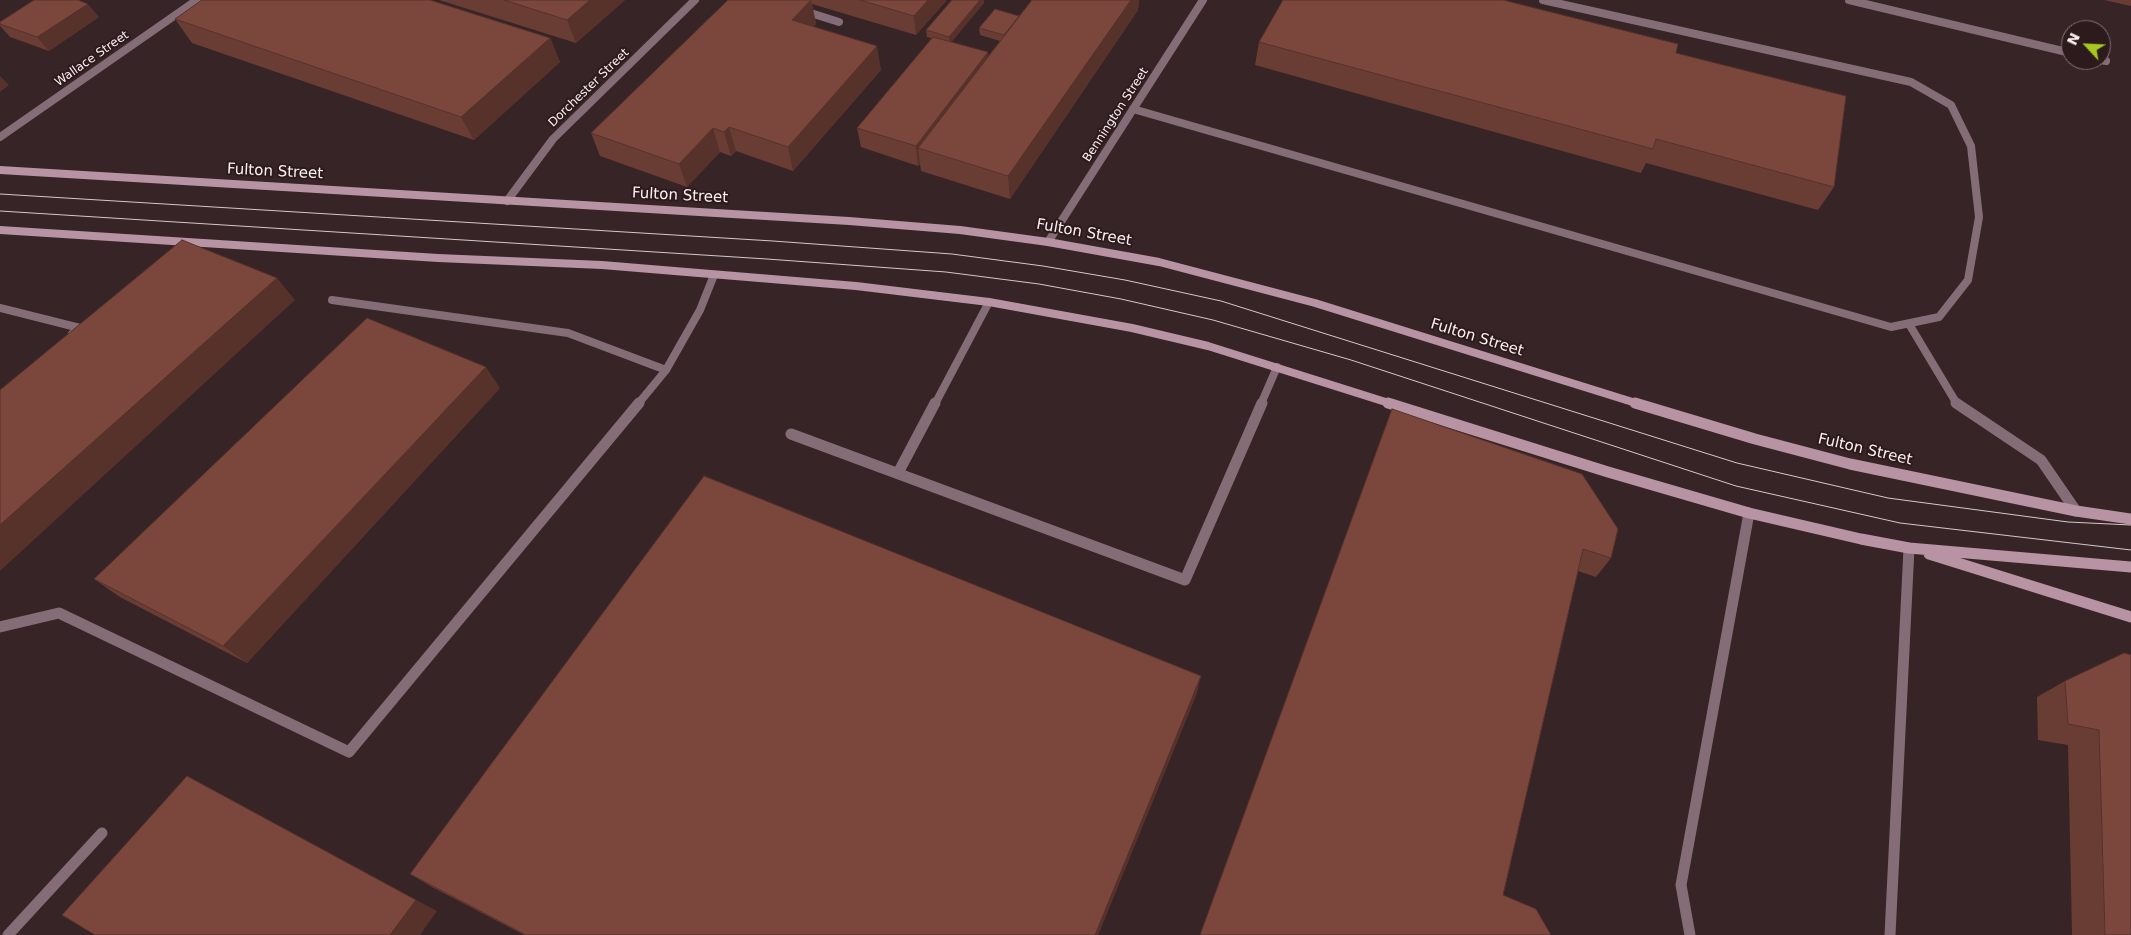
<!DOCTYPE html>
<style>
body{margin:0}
#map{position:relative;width:2131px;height:935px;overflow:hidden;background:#372426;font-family:"DejaVu Sans",sans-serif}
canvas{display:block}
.north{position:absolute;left:2061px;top:20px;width:50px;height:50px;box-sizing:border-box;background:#2d1a1d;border:1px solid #817072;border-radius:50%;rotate:295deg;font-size:14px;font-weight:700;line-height:20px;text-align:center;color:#fef1f2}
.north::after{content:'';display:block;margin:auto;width:18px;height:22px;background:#a6c821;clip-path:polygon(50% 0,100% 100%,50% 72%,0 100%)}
</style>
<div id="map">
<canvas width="2131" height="935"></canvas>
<div class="north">N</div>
</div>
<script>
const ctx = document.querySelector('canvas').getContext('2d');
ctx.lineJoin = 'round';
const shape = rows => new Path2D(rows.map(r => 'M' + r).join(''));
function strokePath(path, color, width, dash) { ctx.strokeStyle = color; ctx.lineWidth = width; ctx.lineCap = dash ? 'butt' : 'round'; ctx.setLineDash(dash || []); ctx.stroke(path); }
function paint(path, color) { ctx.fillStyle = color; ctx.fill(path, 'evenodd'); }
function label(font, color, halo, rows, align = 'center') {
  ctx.font = font + ' "DejaVu Sans",sans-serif'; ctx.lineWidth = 4; ctx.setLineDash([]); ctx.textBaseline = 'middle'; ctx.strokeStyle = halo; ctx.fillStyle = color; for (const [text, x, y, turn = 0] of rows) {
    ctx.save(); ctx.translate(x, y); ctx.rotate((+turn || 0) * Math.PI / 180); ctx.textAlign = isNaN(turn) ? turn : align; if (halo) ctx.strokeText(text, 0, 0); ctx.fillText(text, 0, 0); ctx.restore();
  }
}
strokePath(shape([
 [1849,0,2071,53],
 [801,10,839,22],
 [2100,60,2106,61],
 [1133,109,1891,327,1939,317,1968,280,1979,217,1971,146,1951,105,1911,82,1543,0],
 [332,300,568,333,666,370],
 [0,308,80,328,72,334],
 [1909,324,1957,404],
 [638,404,666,370,700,310,714,275],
 [935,404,989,302],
 [1261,404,1277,367]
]), '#856d78', 8);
strokePath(shape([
 [1956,403,2041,460,2076,511],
 [791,434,1185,580,1262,403],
 [898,473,935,403],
 [0,627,59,613,349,752,639,403],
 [1690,935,1681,885,1749,513],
 [1890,935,1909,548]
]), '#856d78', 11);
strokePath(shape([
 [0,137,197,0],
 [507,201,553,139,695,0],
 [1048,242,1203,0]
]), '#856d78', 8);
strokePath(shape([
 [8,935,102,833]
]), '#856d78', 11);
strokePath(shape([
 [0,170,849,221,960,230,1048,242,1159,262,1315,303,1639,404],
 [0,230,438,258,602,265,856,286,989,302,1132,328,1208,346,1392,404]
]), '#b893a4', 8);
strokePath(shape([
 [1388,403,1608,472,1749,513,1861,539,1909,548,2131,567],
 [1635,403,1755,439,1850,464,2076,511,2131,519],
 [1929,554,2131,617]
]), '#b893a4', 11);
strokePath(shape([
 [0,194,773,241,952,254,1043,266,1125,280,1221,301,1737,463,1888,498,2068,522,2131,525],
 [0,211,767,259,946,272,1039,284,1121,299,1213,320,1351,360,1736,486,1900,523,2131,550]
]), '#d6c8c9', 1);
paint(shape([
 [439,0,625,0,576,43],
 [728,0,946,0,946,1,916,35,812,4,816,24,813,27,881,70,793,171,736,151,731,156,720,152,687,187,600,156,591,133],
 [952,0,984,0,984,3,951,42,988,56,1000,41,980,35,979,28,1019,16,1032,0,1139,0,1138,10,1010,199,921,171,920,164,918,166,861,147,857,128,932,38,927,37,926,30],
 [2104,0,2131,0,2131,6],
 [99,17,49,51,10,37,0,26,0,22],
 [175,19,550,38,560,62,474,140,192,43],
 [1259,42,1676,53,1834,187,1818,210,1646,163,1641,173,1255,65],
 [500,388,247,663,120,597,94,579],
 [1392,409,1611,558,1596,577,1578,571,1503,895,1551,935,1200,935],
 [2131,655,2131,935,2072,935,2068,745,2038,740,2037,697,2065,681],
 [1197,693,1098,935,524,935,430,886,410,874]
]), '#6a3d34');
paint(shape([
 [590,0,625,0,576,43,567,20],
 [811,0,816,24,797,44,792,20],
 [928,0,946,0,946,1,916,35,914,16],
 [980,0,984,0,984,3,950,44,949,37],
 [1131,0,1139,0,1138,10,1010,199,1008,176],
 [88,4,99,17,49,51,37,37],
 [550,38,560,62,474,140,461,117],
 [877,46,881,70,793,171,788,147],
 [988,52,989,72,918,148,920,164,918,166,916,146],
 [0,76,9,85,0,92],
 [729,127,736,151,731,156,724,132],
 [713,128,720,152,687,187,679,164],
 [277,278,295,300,0,571,0,525],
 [486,367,500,388,247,663,223,646],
 [1201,676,1197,693,1098,935,1095,935],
 [416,900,437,911,420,935,390,935]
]), '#56322a');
const building = shape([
 [34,0,78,0,88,4,37,37,0,24,0,22,34,0],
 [202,0,430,0,550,38,461,117,175,19,202,0],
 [504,0,590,0,567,20,504,0],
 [728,0,811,0,792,20,877,46,788,147,729,127,724,132,713,128,679,164,591,133,728,0],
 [860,0,928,0,914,16,860,0],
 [952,0,980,0,949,37,926,30,952,0],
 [1032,0,1131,0,1008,176,918,148,1032,0],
 [1283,0,1503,0,1678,44,1676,53,1846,96,1834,187,1656,139,1653,149,1259,42,1283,0],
 [995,9,1019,16,1004,35,979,28,995,9],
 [933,37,988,52,916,146,857,128,933,37],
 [182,240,277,278,0,525,0,390,182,240],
 [367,318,486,367,223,646,94,579,367,318],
 [1392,409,1582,474,1618,529,1611,558,1583,549,1503,895,1536,909,1551,935,1200,935,1392,409],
 [704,476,1201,676,1095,935,526,935,410,874,704,476],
 [2124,653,2131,655,2131,935,2105,935,2099,730,2068,724,2065,681,2124,653],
 [187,776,416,900,390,935,95,935,62,915,187,776]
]);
paint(building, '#7b473c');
strokePath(building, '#56322a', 1);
label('12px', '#fef1f2', '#2d1a1d', [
 ["Wallace Street",92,59,-35],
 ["Dorchester Street",589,88,-44],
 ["Bennington Street",1116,115,-57]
]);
label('15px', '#fef1f2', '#2d1a1d', [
 ["Fulton Street",275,172,3],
 ["Fulton Street",680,196,3],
 ["Fulton Street",1084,233,10],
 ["Fulton Street",1477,338,17],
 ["Fulton Street",1865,450,13]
]);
</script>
